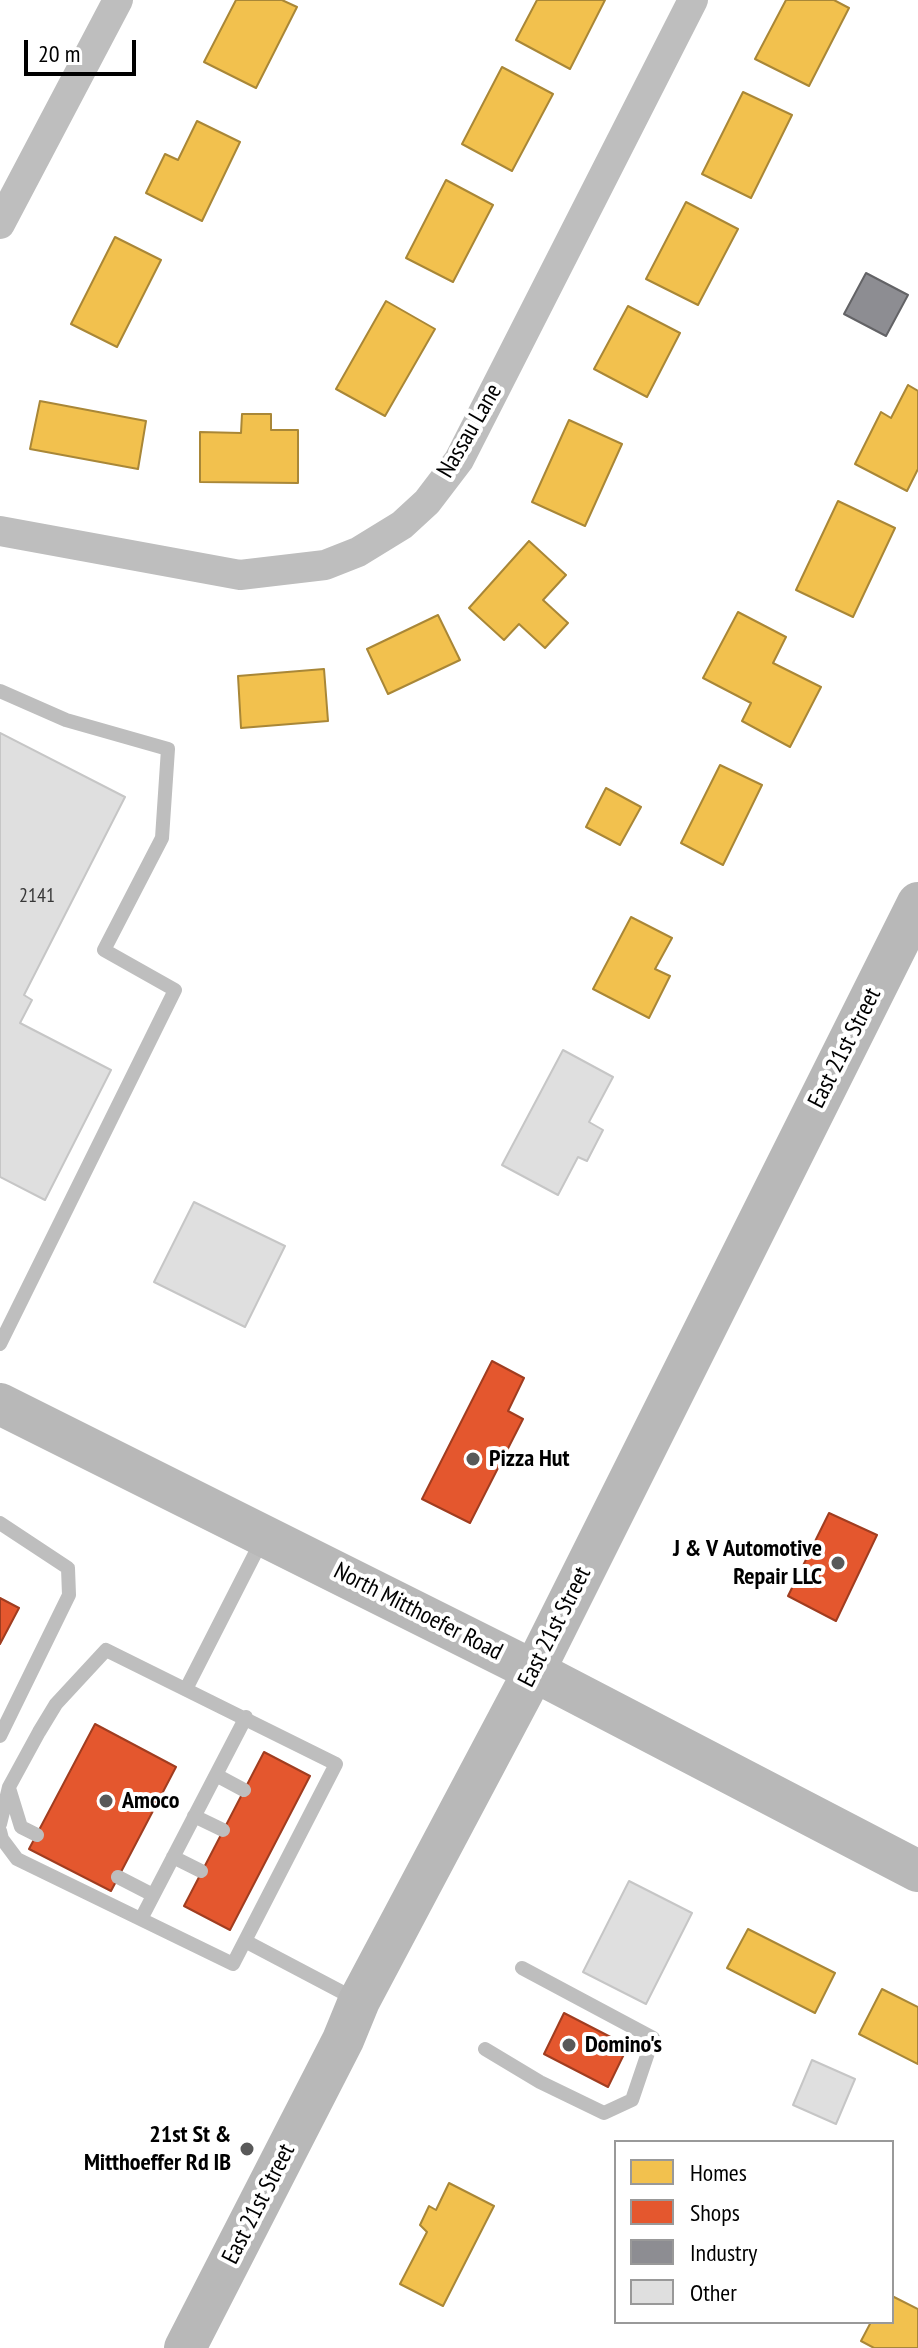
<!DOCTYPE html>
<style>
body{margin:0}
#map{position:relative;width:918px;height:2348px;overflow:hidden;background:#fff;font-family:"PT Sans Narrow",sans-serif}
canvas{display:block}
.legend{position:absolute;left:614px;top:2140px;width:280px;height:184px;box-sizing:border-box;background:#fff;border:2px solid #999;margin:0;padding:10px 14px;list-style:none;font-size:24px;color:#000}
.legend li{display:flex;align-items:center;gap:16px;height:40px}
.legend b{width:40px;border:2px solid #999}
.scale{position:absolute;left:24px;top:40px;width:112px;height:36px;box-sizing:border-box;border:4px solid #000;border-top:0;padding-left:10px;font-size:24px;line-height:28px;white-space:nowrap;color:#000;-webkit-text-stroke:6px #fff;paint-order:stroke}
</style>
<div id="map">
<canvas width="918" height="2348"></canvas>
<ul class="legend">
<li><b style="height:22px;background:#f2c14e"></b>Homes</li>
<li><b style="height:22px;background:#e4572e"></b>Shops</li>
<li><b style="height:22px;background:#8d8d92"></b>Industry</li>
<li><b style="height:22px;background:#dfdfdf"></b>Other</li>
</ul>
<div class="scale">20 m</div>
</div>
<script>
const ctx = document.querySelector('canvas').getContext('2d');
ctx.lineJoin = 'round';
function paint(path, color) { ctx.fillStyle = color; ctx.fill(path, 'evenodd'); }
const shape = rows => new Path2D(rows.map(r => 'M' + r).join(''));
function strokePath(path, color, width, dash) { ctx.strokeStyle = color; ctx.lineWidth = width; ctx.lineCap = dash ? 'butt' : 'round'; ctx.setLineDash(dash || []); ctx.stroke(path); }
function label(font, color, halo, rows, align = 'center') {
  ctx.font = font + ' "PT Sans Narrow",sans-serif'; ctx.lineWidth = 8; ctx.setLineDash([]); ctx.textBaseline = 'middle'; ctx.strokeStyle = halo; ctx.fillStyle = color; for (const [text, x, y, turn = 0] of rows) {
    ctx.save(); ctx.translate(x, y); ctx.rotate((+turn || 0) * Math.PI / 180); ctx.textAlign = isNaN(turn) ? turn : align; if (halo) ctx.strokeText(text, 0, 0); ctx.fillText(text, 0, 0); ctx.restore();
  }
}
const homes = shape([
 [236,0,282,0,297,7,256,88,204,62,236,0],
 [537,0,605,0,570,69,516,40,537,0],
 [786,0,834,0,849,8,809,86,755,59,786,0],
 [502,67,553,94,512,171,462,144,502,67],
 [743,92,792,115,751,198,702,174,743,92],
 [197,121,240,142,202,221,146,193,165,154,178,160,197,121],
 [446,180,493,205,453,282,406,258,446,180],
 [686,202,738,229,698,305,646,279,686,202],
 [115,237,161,260,117,347,71,324,115,237],
 [386,301,435,329,385,416,336,389,386,301],
 [628,306,680,333,647,397,594,369,628,306],
 [908,385,918,391,918,469,907,491,855,464,881,412,891,418,908,385],
 [40,401,146,421,138,469,30,449,40,401],
 [242,414,271,414,271,430,298,430,298,483,200,482,200,432,241,433,242,414],
 [569,420,622,444,585,526,532,502,569,420],
 [838,501,895,528,853,617,796,590,838,501],
 [529,541,566,575,543,600,568,623,545,648,519,624,504,640,469,608,529,541],
 [738,612,786,637,773,663,821,687,790,747,742,721,751,703,703,678,738,612],
 [438,615,460,660,388,694,367,649,438,615],
 [324,669,328,721,241,728,238,676,324,669],
 [720,765,762,785,723,865,681,843,720,765],
 [606,788,641,807,620,845,586,827,606,788],
 [631,917,672,938,655,969,670,976,649,1018,593,989,631,917],
 [748,1929,835,1973,815,2013,727,1968,748,1929],
 [882,1989,918,2007,918,2064,859,2034,882,1989],
 [449,2183,494,2206,443,2306,400,2284,427,2232,420,2225,429,2206,436,2210,449,2183],
 [892,2296,918,2309,918,2348,874,2348,861,2341,871,2322,892,2322,892,2296]
]);
paint(homes, '#f2c14e');
strokePath(homes, '#a98737', 2);
const shops = shape([
 [492,1361,524,1378,508,1411,523,1419,470,1523,422,1499,492,1361],
 [829,1513,877,1535,836,1621,788,1596,829,1513],
 [0,1598,19,1608,0,1644,0,1598],
 [95,1724,176,1767,111,1891,29,1849,95,1724],
 [264,1752,310,1776,230,1930,184,1906,264,1752],
 [564,2013,628,2046,608,2087,544,2054,564,2013]
]);
paint(shops, '#e4572e');
strokePath(shops, '#a03d20', 2);
const industry = shape([
 [866,273,908,295,886,336,844,314,866,273]
]);
paint(industry, '#8d8d92');
strokePath(industry, '#636366', 2);
const building = shape([
 [0,733,125,797,24,995,32,1000,20,1023,111,1070,45,1200,0,1177,0,733],
 [563,1050,613,1077,589,1122,603,1130,587,1161,578,1157,558,1195,502,1165,563,1050],
 [194,1202,285,1246,245,1327,154,1282,194,1202],
 [629,1881,692,1913,646,2004,583,1972,629,1881],
 [812,2060,855,2079,836,2124,793,2105,812,2060]
]);
paint(building, '#dfdfdf');
strokePath(building, '#c6c6c6', 2);
strokePath(shape([
 [0,691,66,720,168,749,162,838,104,950,175,990,0,1344],
 [0,1523,68,1568,69,1595,0,1736],
 [186,1689,262,1540],
 [216,1775,244,1790],
 [9,1788,21,1827,37,1835],
 [194,1816,223,1830],
 [0,1824,9,1787,39,1732,56,1704,106,1650,336,1764,233,1964,17,1859,2,1839,0,1831],
 [173,1857,201,1871],
 [118,1877,153,1895],
 [141,1919,246,1717],
 [245,1941,355,1999],
 [485,2049,540,2082,604,2113,632,2100,653,2038,522,1968]
]), '#bebebe', 14);
strokePath(shape([
 [0,224,118,0],
 [0,531,240,575,325,565,358,552,402,525,427,502,459,460,693,0]
]), '#bebebe', 30);
strokePath(shape([
 [0,1404,534,1671,918,1871],
 [185,2348,343,2040,359,2001,534,1671,918,903]
]), '#b8b8b8', 42);
for (const [x, y, r, color] of [
 [473,1459,8,"#595959"],
 [838,1563,8,"#595959"],
 [106,1801,8,"#595959"],
 [569,2045,8,"#595959"],
 [247,2149,8,"#595959"]
]) { const dot = new Path2D(); dot.arc(x, y, r, 0, 2 * Math.PI); ctx.fillStyle = color; ctx.fill(dot); strokePath(dot, '#fff', 3); }
label('20px', '#383838', null, [
 ["2141",37,896]
]);
label('24px', '#000', '#fff', [
 ["Nassau Lane",470,431,-60],
 ["East 21st Street",845,1048,-63],
 ["North Mitthoefer Road",418,1612,27],
 ["East 21st Street",555,1627,-63],
 ["East 21st Street",259,2204,-63]
]);
label('bold 24px', '#000', '#fff', [
 ["Pizza Hut",489,1459],
 ["J & V Automotive",822,1549,"right"],
 ["Repair LLC",822,1577,"right"],
 ["Amoco",122,1801],
 ["Domino's",585,2045],
 ["21st St &",231,2135,"right"],
 ["Mitthoeffer Rd IB",231,2163,"right"]
], 'left');
</script>
